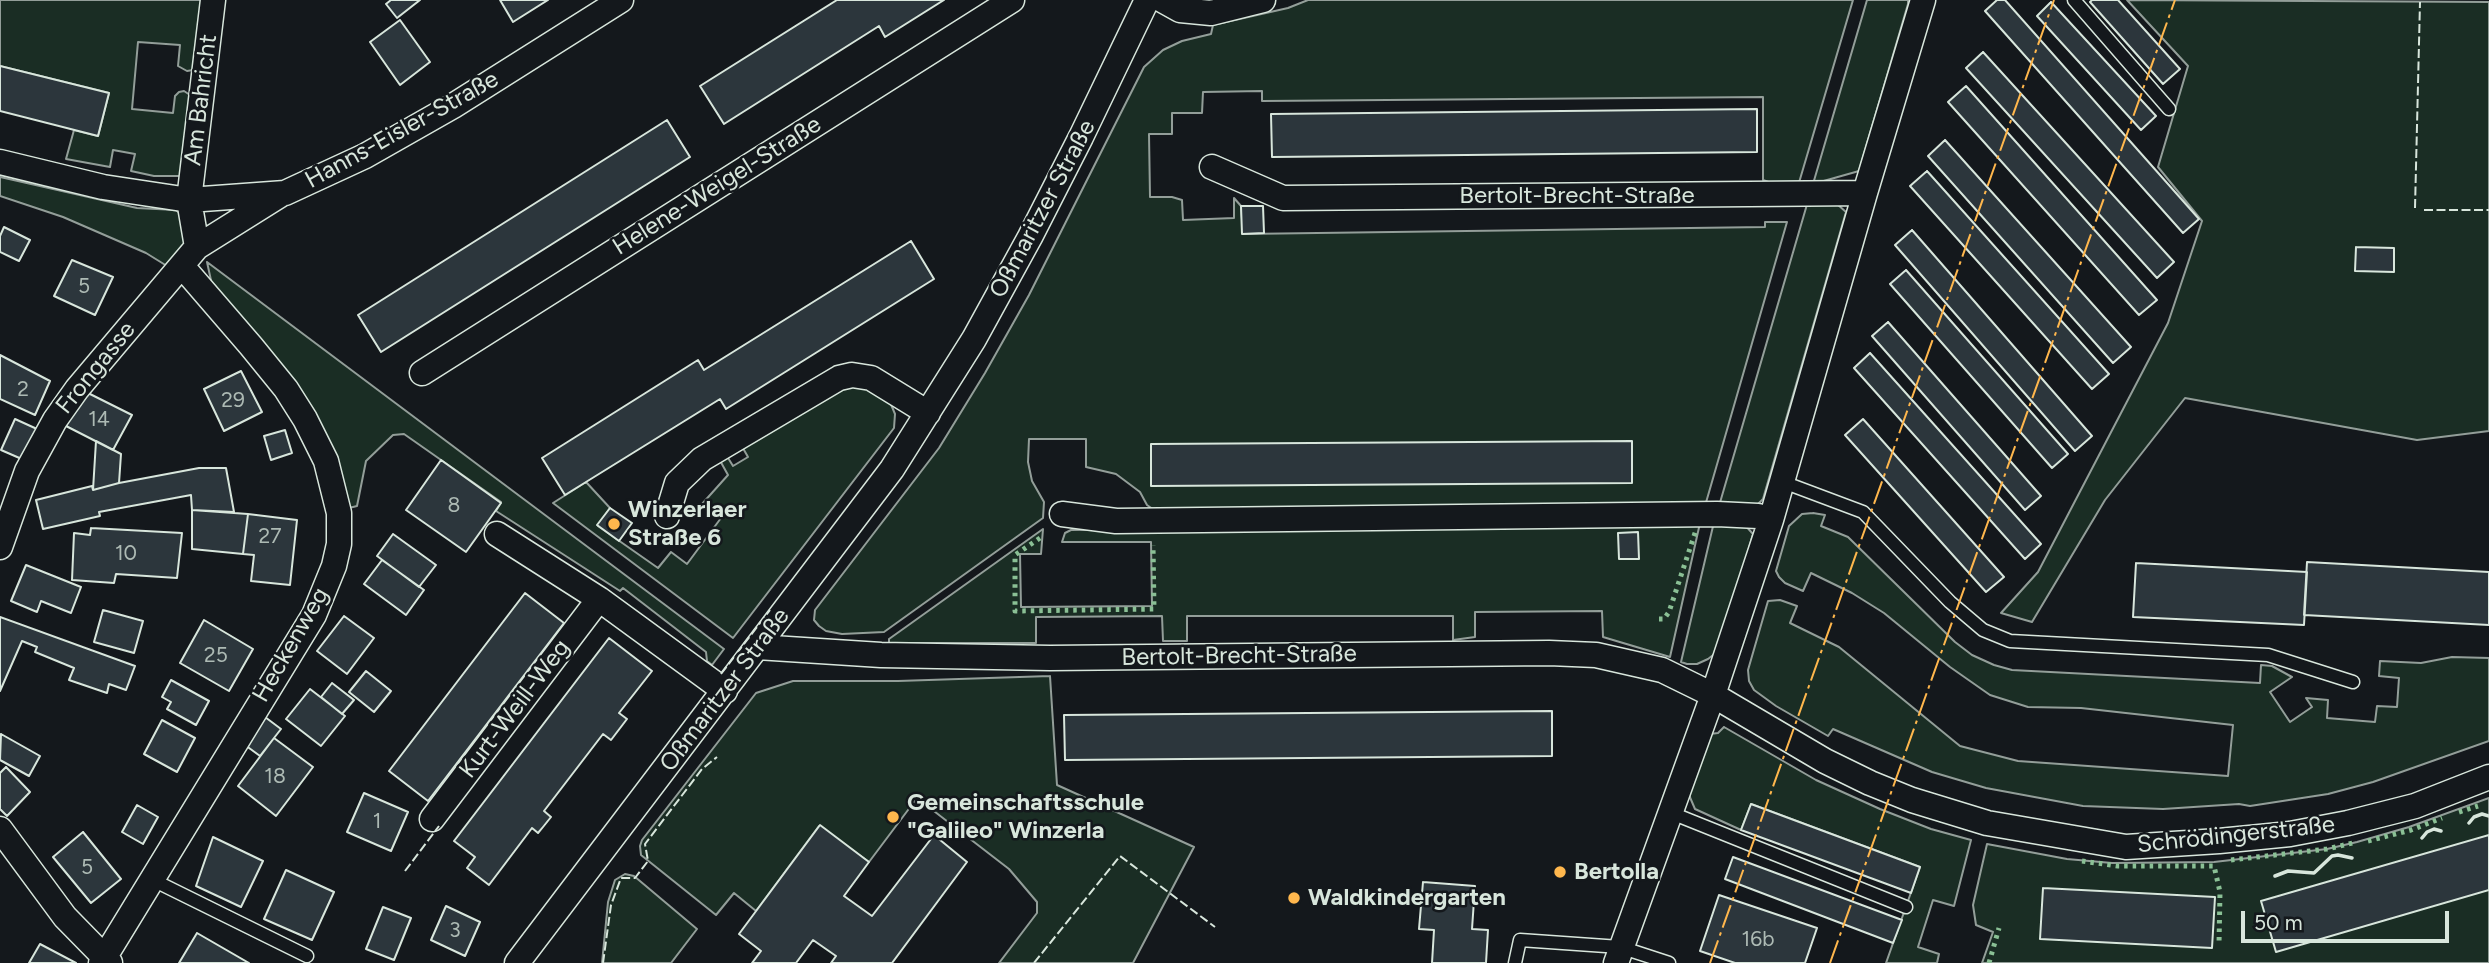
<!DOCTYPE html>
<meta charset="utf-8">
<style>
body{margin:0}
#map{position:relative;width:2489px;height:963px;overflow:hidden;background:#14181c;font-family:Figtree,sans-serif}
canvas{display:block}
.scale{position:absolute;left:2241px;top:911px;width:208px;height:32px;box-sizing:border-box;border:4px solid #d8e6dc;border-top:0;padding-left:9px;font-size:21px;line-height:24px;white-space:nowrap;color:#d8e6dc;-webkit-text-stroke:5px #14181c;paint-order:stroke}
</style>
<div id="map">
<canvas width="2489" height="963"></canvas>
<div class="scale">50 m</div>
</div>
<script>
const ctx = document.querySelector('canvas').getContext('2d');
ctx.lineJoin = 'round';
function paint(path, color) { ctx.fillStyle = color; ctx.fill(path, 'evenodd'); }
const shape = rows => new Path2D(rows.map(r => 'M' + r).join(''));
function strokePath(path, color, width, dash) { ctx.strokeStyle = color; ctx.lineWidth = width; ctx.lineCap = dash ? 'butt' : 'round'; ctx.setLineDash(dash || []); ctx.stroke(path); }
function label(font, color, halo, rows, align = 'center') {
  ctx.font = font + ' Figtree,sans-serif'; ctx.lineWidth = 5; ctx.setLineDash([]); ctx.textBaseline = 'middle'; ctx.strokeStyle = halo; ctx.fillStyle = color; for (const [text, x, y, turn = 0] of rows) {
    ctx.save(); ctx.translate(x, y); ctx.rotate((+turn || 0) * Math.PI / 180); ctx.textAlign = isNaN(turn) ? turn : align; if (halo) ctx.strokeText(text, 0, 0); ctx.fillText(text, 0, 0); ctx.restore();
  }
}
const green = shape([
 [0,0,203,0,193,70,187,71,178,66,180,45,138,42,132,109,173,113,175,96,179,92,184,91,193,97,186,176,154,176,131,171,135,154,113,150,110,167,66,159,74,130,98,136,109,93,0,66,0,0],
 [1308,0,1853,0,1798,186,1774,184,1763,180,1763,97,1262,101,1262,91,1203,92,1202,113,1172,113,1172,134,1149,134,1150,197,1172,197,1182,200,1183,220,1234,218,1234,198,1241,206,1243,234,1765,227,1765,222,1787,222,1705,506,1154,510,1147,505,1140,492,1116,474,1086,467,1086,439,1029,439,1028,462,1032,481,1044,502,1043,518,884,632,842,634,826,631,819,626,814,620,815,610,939,448,985,373,1029,295,1144,67,1163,50,1182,41,1211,34,1213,25,1288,8,1308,0],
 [1867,0,1908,0,1908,4,1859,171,1813,184,1867,0],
 [2127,0,2489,2,2489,431,2417,440,2185,398,2105,500,2032,622,2001,613,2038,572,2168,323,2202,221,2158,167,2188,66,2127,0],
 [0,177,137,208,176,210,184,217,190,237,167,266,146,253,63,217,0,196,0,177],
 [1808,201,1837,204,1846,212,1763,499,1757,505,1719,506,1808,201],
 [207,262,724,649,712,665,707,661,706,652,623,588,620,591,496,511,501,502,404,434,393,435,366,461,357,506,349,508,212,285,207,262],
 [862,385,890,402,895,414,894,428,733,638,553,503,586,482,610,508,598,526,658,568,671,552,687,564,721,518,702,504,728,475,718,457,725,453,733,466,748,457,740,443,828,391,862,385],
 [1813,513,1825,515,1821,526,1848,537,1955,642,1972,655,1994,665,2012,670,2260,683,2261,665,2272,666,2292,677,2270,692,2290,722,2312,707,2306,698,2328,700,2327,718,2375,722,2377,706,2397,707,2399,678,2379,676,2380,661,2421,663,2452,657,2489,658,2489,741,2373,782,2328,794,2250,806,2239,804,2163,809,2083,806,1986,788,1932,772,1833,729,1828,736,1776,706,1754,690,1749,681,1748,670,1768,601,1780,600,1797,606,1790,623,1839,647,1960,746,2018,761,2228,776,2233,725,2081,708,2028,707,1990,695,1950,667,1884,613,1852,593,1811,573,1803,591,1785,583,1779,577,1776,571,1789,526,1802,514,1813,513],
 [1714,522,1744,524,1753,534,1723,640,1717,652,1708,659,1697,664,1687,664,1681,662,1714,522],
 [1700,523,1670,657,1603,637,1602,611,1475,612,1475,637,1453,640,1453,616,1187,616,1187,641,1163,641,1162,616,1036,617,1036,643,889,643,889,639,1043,529,1041,554,1020,554,1021,607,1152,606,1151,542,1062,542,1065,533,1071,530,1700,523],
 [1050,676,1057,785,1194,847,1133,963,999,963,1037,913,1037,902,1009,869,917,798,869,862,819,826,756,911,734,893,716,915,641,855,640,846,642,840,756,693,793,681,898,681,1050,676],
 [1724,727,1816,780,1880,809,1931,829,1971,840,1954,906,1933,900,1918,947,1939,954,1937,963,1886,963,1920,867,1751,804,1741,830,1695,809,1689,795,1710,734,1718,733,1724,727],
 [2489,798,2489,963,1982,963,1993,932,1976,925,1973,905,1987,844,2067,859,2112,863,2214,862,2327,849,2357,842,2409,827,2489,798],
 [625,874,634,876,697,929,671,963,602,963,608,902,615,880,625,874]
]);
paint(green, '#1a2d24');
strokePath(green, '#939e99', 2);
const building = shape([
 [391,0,420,0,397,18,386,4,391,0],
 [500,0,548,0,513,22,500,0],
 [837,0,944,0,885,37,879,26,724,124,700,86,837,0],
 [1997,0,2005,0,2199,219,2183,233,1985,11,1997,0],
 [2092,0,2118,0,2180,69,2163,84,2090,2,2092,0],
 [2051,2,2156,116,2141,130,2037,16,2051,2],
 [400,20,430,62,400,85,370,42,400,20],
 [1983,52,2174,262,2157,278,1966,68,1983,52],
 [0,66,109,93,98,136,0,111,0,66],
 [1966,86,2157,300,2139,315,1948,102,1966,86],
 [1757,109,1757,152,1272,157,1271,114,1757,109],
 [667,120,690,157,381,352,358,315,667,120],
 [1945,140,2131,347,2113,363,1928,156,1945,140],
 [1927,171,2109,374,2092,389,1910,186,1927,171],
 [1241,206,1263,206,1264,233,1242,234,1241,206],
 [4,227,30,240,19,261,0,252,0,236,4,227],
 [1912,230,2092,436,2075,451,1895,245,1912,230],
 [911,241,934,279,726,409,720,399,565,495,542,458,698,360,704,370,911,241],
 [2356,247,2394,248,2394,272,2355,271,2356,247],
 [72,260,113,277,95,315,54,296,72,260],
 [1906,270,2068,454,2052,468,1890,284,1906,270],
 [1888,322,2041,496,2025,510,1872,336,1888,322],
 [1870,353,2041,544,2025,559,1854,368,1870,353],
 [0,355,50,381,35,415,0,399,0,355],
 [241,371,262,412,224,431,204,389,241,371],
 [84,391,132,415,113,450,66,426,84,391],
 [15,419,37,429,24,460,1,450,15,419],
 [1863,419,2004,577,1986,592,1845,435,1863,419],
 [285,430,292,453,271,460,264,436,285,430],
 [96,441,121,454,119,483,93,490,96,441],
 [1632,441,1632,483,1151,486,1151,444,1632,441],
 [441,460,501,503,466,552,406,510,441,460],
 [199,468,226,468,234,512,192,510,191,495,99,512,100,516,43,529,36,500,92,486,93,490,119,483,199,468],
 [610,508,632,523,619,541,597,525,610,508],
 [192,510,248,514,243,554,192,549,192,510],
 [248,514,297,520,290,585,251,581,254,555,243,554,248,514],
 [91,528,182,533,177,578,116,574,114,583,72,580,74,533,90,535,91,528],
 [1638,532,1639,559,1619,559,1618,533,1638,532],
 [393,534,436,565,419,587,377,556,393,534],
 [382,560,424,590,406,615,364,584,382,560],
 [2307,562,2489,572,2489,625,2304,615,2307,562],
 [2136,563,2307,572,2304,625,2133,617,2136,563],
 [26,565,81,587,71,613,41,601,37,612,11,601,26,565],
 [525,593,564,623,428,801,389,771,525,593],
 [103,610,143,621,134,653,94,642,103,610],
 [344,616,374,638,347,674,317,651,344,616],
 [0,617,135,666,126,690,109,684,107,693,69,680,74,668,35,652,37,647,22,641,0,691,0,617],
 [204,620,253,649,229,691,180,663,204,620],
 [609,638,652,671,619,713,627,719,611,740,603,734,544,811,551,817,543,827,538,833,532,828,489,885,467,868,475,857,454,841,609,638],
 [366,671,391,691,374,712,349,692,366,671],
 [171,680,209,701,196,725,167,709,171,702,162,697,171,680],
 [332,683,354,700,342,714,321,697,332,683],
 [310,689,345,716,321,746,286,719,310,689],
 [1552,711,1552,756,1065,760,1064,715,1552,711],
 [261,714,281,729,260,756,245,745,261,714],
 [162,720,195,738,177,772,144,754,162,720],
 [1,734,40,756,29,776,0,760,1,734],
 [274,738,313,767,276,816,238,786,274,738],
 [6,767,30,792,7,816,0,809,0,773,6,767],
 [364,793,408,812,391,851,347,832,364,793],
 [1751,804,1920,867,1911,893,1741,830,1751,804],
 [137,805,158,817,143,844,122,832,137,805],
 [820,825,869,862,844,896,872,916,934,835,967,862,892,963,831,963,836,956,813,940,796,963,752,963,761,951,739,934,820,825],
 [83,832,121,879,91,903,53,857,83,832],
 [2489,835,2489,890,2276,952,2261,901,2489,835],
 [213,837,263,861,241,907,196,886,213,837],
 [1733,857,1902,920,1893,943,1725,879,1733,857],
 [286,870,334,892,312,940,264,919,286,870],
 [1423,882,1475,886,1472,929,1488,930,1486,963,1432,963,1434,930,1419,929,1423,882],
 [2043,888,2215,897,2212,948,2040,939,2043,888],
 [1719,895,1817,928,1805,963,1735,963,1700,951,1719,895],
 [446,906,480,922,465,956,431,940,446,906],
 [383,907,411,918,394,960,366,949,383,907],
 [197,933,249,963,179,963,197,933],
 [40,944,76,963,29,963,40,944]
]);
paint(building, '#2c363c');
strokePath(building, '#d8e6dc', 2);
const service = shape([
 [2074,0,2169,109],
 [1783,482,1863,512,1950,602,1983,630,2010,641,2268,655,2353,682],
 [1669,812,1906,907],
 [151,879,307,956],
 [1515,963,1520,940,1620,947,1669,963]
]);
const minor = shape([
 [1162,0,1180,10,1211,13,1263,0],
 [0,162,103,187,189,200,285,193,365,156,453,106,621,0],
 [1212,167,1283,198,1865,193],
 [197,247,189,200,213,0],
 [422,373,1012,0],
 [1062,514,1116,521,1717,514,1758,516,1771,520],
 [667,516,677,483,702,459,839,378,852,375,871,378,928,413],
 [497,534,599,599,725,691],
 [0,547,27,471,55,420,77,389,197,247,280,195],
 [757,647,881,655,1050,658,1549,653,1596,655,1662,670,1713,695,1825,761,1870,783,1912,800,1987,823,2126,847,2219,841,2290,834,2348,823,2415,806,2489,777],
 [432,819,599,599],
 [0,829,65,917,110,963],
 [101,963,314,615,334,566,339,544,339,513,326,461,305,419,286,389,251,346,182,266],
 [517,963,892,469,974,339,1030,237,1081,137,1147,0],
 [1616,963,1713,695,1771,520,1865,193,1923,0]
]);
strokePath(service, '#d8e6dc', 15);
strokePath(minor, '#d8e6dc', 27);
strokePath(service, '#14181c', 12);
strokePath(minor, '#14181c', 24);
strokePath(shape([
 [1040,538,1015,555,1015,611,1154,609,1153,545],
 [1659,619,1664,619,1669,612,1696,530],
 [2459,812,2478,806],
 [2368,841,2411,830,2442,818],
 [2231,860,2327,849,2357,842],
 [2082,861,2118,866,2214,866,2220,892,2219,944],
 [1989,963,1999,928]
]), '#8ac095', 5, [3.5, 5]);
strokePath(shape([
 [2415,208,2420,2],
 [2424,210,2489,210],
 [721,674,770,610],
 [405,871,439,826],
 [603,963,611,905,621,878,635,878,648,861,645,844,702,769,717,757],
 [1034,963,1120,856,1215,927]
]), '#d8e6dc', 2, [9, 3.5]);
strokePath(shape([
 [2469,823,2474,817,2482,814,2489,816],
 [2422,838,2427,832,2434,829,2441,831],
 [2275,876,2288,871,2314,873,2332,856,2338,855,2352,858]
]), '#d8e6dc', 3.5);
strokePath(shape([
 [1710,963,2054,0],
 [1830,963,2175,0]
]), '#ffb74d', 2, [24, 5, 3.5, 5]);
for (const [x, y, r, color] of [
 [614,524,7,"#ffb74d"],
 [893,817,7,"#ffb74d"],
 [1560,872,7,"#ffb74d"],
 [1294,898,7,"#ffb74d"]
]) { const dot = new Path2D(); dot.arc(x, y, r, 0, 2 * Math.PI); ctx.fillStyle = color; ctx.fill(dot); strokePath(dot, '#14181c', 2.5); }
label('21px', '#adbab4', null, [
 ["5",84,287],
 ["2",23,390],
 ["29",233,401],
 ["14",99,420],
 ["8",454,506],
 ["27",270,537],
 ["10",126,554],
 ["25",216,656],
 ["18",275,777],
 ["1",377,822],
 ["5",87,868],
 ["3",455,931],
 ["16b",1758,940]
]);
label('24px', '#d8e6dc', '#14181c', [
 ["Am Bahricht",201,100,-83],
 ["Hanns-Eisler-Straße",402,130,-29],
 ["Helene-Weigel-Straße",717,186,-32],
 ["Bertolt-Brecht-Straße",1577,196],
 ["Oßmaritzer Straße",1043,209,-62],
 ["Frongasse",96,368,-51],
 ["Heckenweg",291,645,-60],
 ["Bertolt-Brecht-Straße",1239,656,-1],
 ["Oßmaritzer Straße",725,690,-53],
 ["Kurt-Weill-Weg",515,709,-53],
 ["Schrödingerstraße",2236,835,-6]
]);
label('bold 24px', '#d8e6dc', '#14181c', [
 ["Winzerlaer",628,510],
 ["Straße 6",628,538],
 ["Gemeinschaftsschule",907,803],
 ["\"Galileo\" Winzerla",907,831],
 ["Bertolla",1574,872],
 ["Waldkindergarten",1308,898]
], 'left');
</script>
